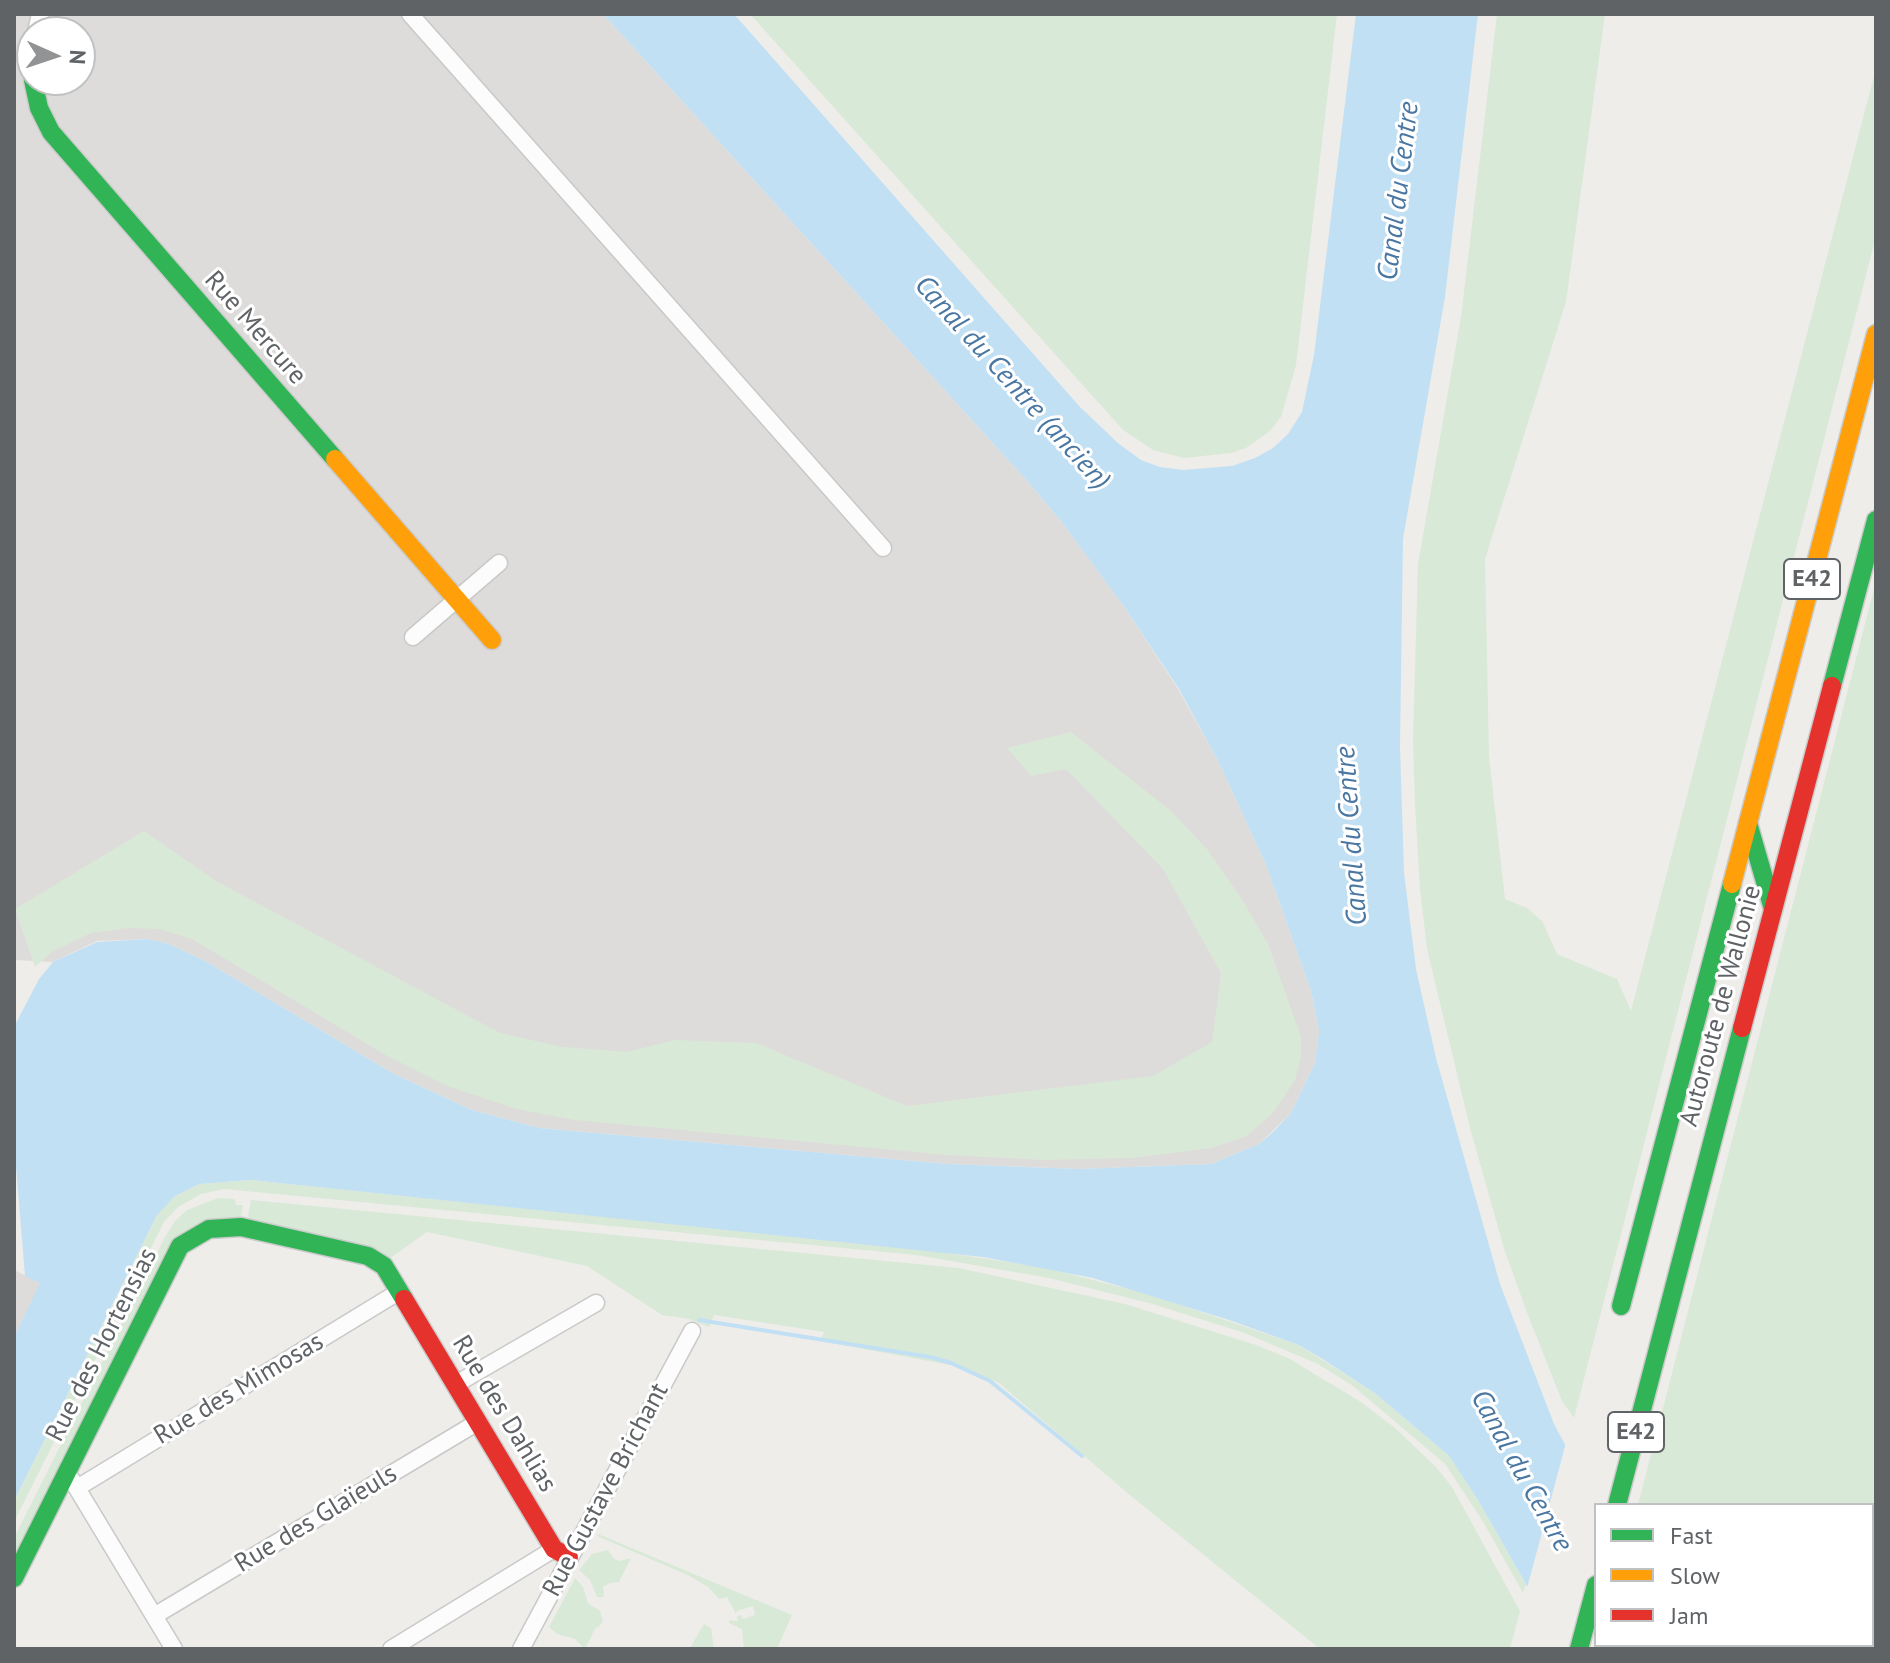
<!DOCTYPE html>
<meta charset="utf-8">
<style>
body{margin:0}
#map{position:relative;width:1890px;height:1663px;overflow:hidden;background:#eeedea;font-family:"PT Sans",sans-serif}
canvas{display:block}
.frame{position:absolute;inset:0;border:16px solid #5f6366;pointer-events:none}
.legend{position:absolute;left:1594px;top:1503px;width:280px;height:144px;box-sizing:border-box;background:#fff;border:2px solid #bfc1c2;margin:0;padding:10px 14px;list-style:none;font-size:24px;color:#5f6366}
.legend li{display:flex;align-items:center;gap:16px;height:40px}
.legend b{width:40px;border:2px solid #bfc1c2}
.north{position:absolute;left:16px;top:16px;width:80px;height:80px;box-sizing:border-box;background:#fff;border:2px solid #bfc1c2;border-radius:50%;rotate:93deg;font-size:22px;font-weight:700;line-height:32px;text-align:center;color:#5f6366}
.north::after{content:'';display:block;margin:auto;width:28px;height:36px;background:#919394;clip-path:polygon(50% 0,100% 100%,50% 72%,0 100%)}
</style>
<div id="map">
<canvas width="1890" height="1663"></canvas>
<div class="frame"></div>
<ul class="legend">
<li><b style="height:10px;background:#30b455"></b>Fast</li>
<li><b style="height:10px;background:#ff9f0a"></b>Slow</li>
<li><b style="height:10px;background:#e5322d"></b>Jam</li>
</ul>
<div class="north">N</div>
</div>
<script>
const ctx = document.querySelector('canvas').getContext('2d');
ctx.lineJoin = 'round';
function paint(path, color) { ctx.fillStyle = color; ctx.fill(path, 'evenodd'); }
const shape = rows => new Path2D(rows.map(r => 'M' + r).join(''));
function strokePath(path, color, width, dash) { ctx.strokeStyle = color; ctx.lineWidth = width; ctx.lineCap = dash ? 'butt' : 'round'; ctx.setLineDash(dash || []); ctx.stroke(path); }
function label(font, color, halo, rows, align = 'center') {
  ctx.font = font + ' "PT Sans",sans-serif'; ctx.lineWidth = 6; ctx.setLineDash([]); ctx.textBaseline = 'middle'; ctx.strokeStyle = halo; ctx.fillStyle = color; for (const [text, x, y, turn = 0] of rows) {
    ctx.save(); ctx.translate(x, y); ctx.rotate((+turn || 0) * Math.PI / 180); ctx.textAlign = isNaN(turn) ? turn : align; if (halo) ctx.strokeText(text, 0, 0); ctx.fillText(text, 0, 0); ctx.restore();
  }
}
paint(shape([
 [14,14,603,14,1028,482,1060,520,1125,608,1178,689,1219,763,1266,865,1311,991,1319,1031,1315,1063,1291,1113,1259,1144,1211,1164,1079,1169,948,1164,539,1128,472,1110,394,1074,207,962,169,944,148,939,97,941,53,962,14,960],
 [32,32,80,32,80,80,32,80],
 [14,1270,41,1283,14,1337]
]), '#dedcda');
paint(shape([
 [750,14,1337,14,1296,365,1281,417,1270,431,1246,448,1231,453,1184,458,1153,450,1123,430],
 [1497,14,1605,14,1566,302,1485,559,1489,756,1505,899,1527,908,1542,921,1557,954,1617,979,1631,1011,1876,68,1876,236,1574,1418,1562,1401,1529,1318,1505,1252,1470,1128,1427,949,1420,889,1415,805,1413,739,1418,564,1461,317],
 [1876,581,1876,1649,1700,1649,1698,1645,1872,1645,1872,1505,1638,1505],
 [1071,732,1171,811,1207,849,1243,901,1268,944,1301,1037,1301,1057,1295,1080,1274,1112,1247,1136,1211,1148,1132,1158,1044,1160,947,1155,575,1120,517,1109,447,1086,389,1057,192,939,160,929,128,928,91,933,53,951,35,967,15,909,144,831,216,881,500,1033,562,1047,627,1052,675,1040,756,1043,907,1106,1153,1076,1212,1042,1221,973,1163,869,1066,769,1031,776,1007,748],
 [251,1180,927,1250,1041,1267,1145,1293,1299,1345,1376,1394,1449,1456,1478,1500,1526,1584,1523,1593,1482,1520,1445,1464,1353,1386,1318,1364,1242,1332,1149,1303,1049,1278,916,1255,224,1189,201,1194,178,1207,164,1222,14,1522,14,1501,157,1215,174,1196,199,1184],
 [218,1198,235,1199,236,1205,243,1205,240,1221,186,1232,14,1564,14,1538,165,1237,175,1221,187,1210],
 [251,1200,959,1268,1125,1304,1256,1345,1288,1358,1361,1402,1395,1428,1436,1467,1452,1487,1520,1611,1510,1649,1320,1649,1131,1496,999,1383,961,1367,821,1341,824,1332,714,1315,709,1327,689,1319,662,1315,587,1266,427,1232,389,1259,251,1222,248,1216],
 [598,1534,792,1615,777,1649,744,1649,742,1629,729,1623,729,1620,738,1621,737,1616,741,1615,743,1619,755,1615,753,1606,737,1611,736,1614,727,1597,719,1599,708,1587,690,1576,597,1536],
 [608,1550,614,1559,620,1561,631,1558,619,1582,610,1583,603,1587,604,1597,597,1597,590,1580,579,1570,592,1554],
 [575,1578,583,1587,588,1603,600,1611,603,1621,598,1628,596,1627,585,1649,575,1639,557,1634,549,1627],
 [704,1624,711,1628,714,1649,692,1649,690,1648]
]), '#d9e9d7');
paint(shape([
 [603,14,734,14,1080,407,1119,444,1141,460,1160,467,1183,470,1232,466,1255,458,1273,448,1288,434,1302,412,1314,355,1356,14,1478,14,1445,297,1403,539,1400,746,1404,873,1416,969,1436,1058,1500,1284,1554,1424,1598,1505,1596,1505,1596,1645,1684,1645,1687,1649,1563,1649,1478,1500,1449,1456,1376,1394,1321,1358,1299,1345,1229,1320,1093,1278,983,1257,251,1180,199,1184,175,1196,157,1215,14,1501,14,1337,40,1283,25,1276,14,1142,14,1027,39,979,53,962,97,942,148,939,169,944,207,962,394,1074,472,1110,539,1128,948,1164,1079,1169,1211,1164,1259,1144,1274,1131,1291,1113,1315,1063,1319,1031,1311,991,1266,865,1219,763,1179,689,1125,608,1060,520,1028,482]
]), '#c2e0f4');
paint(shape([
 [1567,1439,1602,1505,1596,1505,1596,1645,1599,1645,1598,1649,1558,1649,1526,1592]
]), '#eeedea');
strokePath(shape([
 [699,1320,930,1357,951,1363,990,1381,1082,1456]
]), '#c2e0f4', 4);
const street = shape([
 [410,14,883,548],
 [36,32,40,14],
 [413,637,499,563],
 [456,1384,596,1303],
 [72,1480,174,1649],
 [77,1488,400,1291],
 [154,1616,478,1422],
 [391,1649,554,1549],
 [521,1649,692,1331]
]);
const fast = shape([
 [33,80,39,108,51,132,335,459],
 [1832,686,1876,520],
 [1748,823,1773,909],
 [1621,1306,1732,884],
 [1617,1505,1742,1028],
 [14,1578,180,1246,209,1229,241,1227,368,1256,384,1266,404,1299],
 [1579,1649,1596,1585]
]);
const slow = shape([
 [335,459,492,640],
 [1732,884,1876,334]
]);
const jam = shape([
 [1742,1028,1832,686],
 [404,1299,554,1549,569,1557]
]);
strokePath(street, '#c9c9c9', 19);
strokePath(fast, '#cbcbcb', 21);
strokePath(slow, '#cbcbcb', 21);
strokePath(jam, '#cbcbcb', 21);
strokePath(street, '#fcfcfc', 16);
strokePath(fast, '#30b455', 18);
strokePath(slow, '#ff9f0a', 18);
strokePath(jam, '#e5322d', 18);
for (const [x, y, w] of [
 [1812,579,56],
 [1636,1432,56]
]) { const box = new Path2D(); box.roundRect(x - w / 2, y - 20, w, 40, 6); ctx.fillStyle = '#fff'; ctx.fill(box); strokePath(box, '#5f6366', 2); }
label('bold 24px', '#5f6366', null, [
 ["E42",1812,579],
 ["E42",1636,1432]
]);
label('26px', '#5f6366', '#fff', [
 ["Rue Mercure",255,328,49],
 ["Autoroute de Wallonie",1721,1006,-75],
 ["Rue des Hortensias",102,1345,-63],
 ["Rue des Mimosas",239,1389,-31],
 ["Rue des Dahlias",504,1414,59],
 ["Rue Gustave Brichant",606,1490,-62],
 ["Rue des Glaïeuls",316,1519,-31]
]);
label('italic 28px', '#4977a2', '#fff', [
 ["Canal du Centre",1399,191,-83],
 ["Canal du Centre (ancien)",1012,383,48],
 ["Canal du Centre",1352,836,-94],
 ["Canal du Centre",1521,1471,61]
]);
</script>
